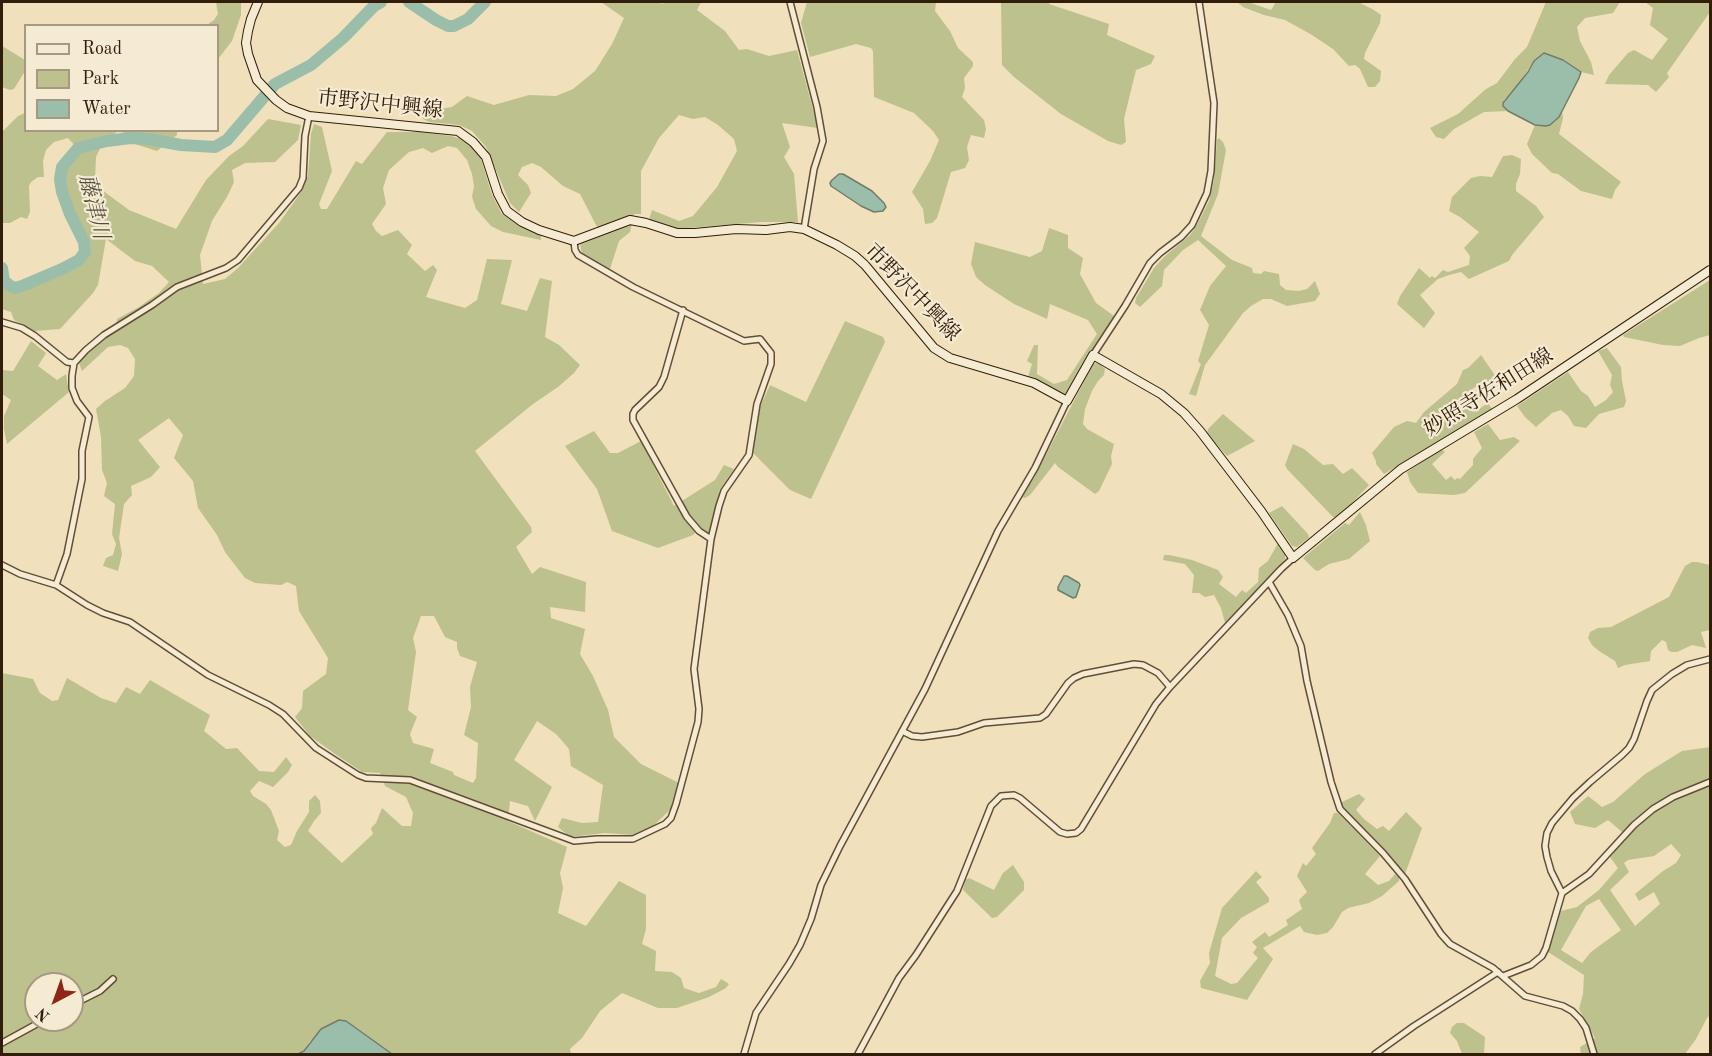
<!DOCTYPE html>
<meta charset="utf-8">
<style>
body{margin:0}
#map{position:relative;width:1712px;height:1056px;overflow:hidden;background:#f0e0bb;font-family:"Old Standard TT",serif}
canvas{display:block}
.frame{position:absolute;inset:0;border:3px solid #321c0a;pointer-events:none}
.legend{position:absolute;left:24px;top:24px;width:195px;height:108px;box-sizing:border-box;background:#f5ebd3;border:2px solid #a79883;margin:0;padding:8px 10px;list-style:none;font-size:18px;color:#321c0a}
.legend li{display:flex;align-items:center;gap:12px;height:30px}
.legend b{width:30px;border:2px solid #a79883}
.north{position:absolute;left:24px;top:972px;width:60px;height:60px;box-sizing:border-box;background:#f5ebd3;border:2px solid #a79883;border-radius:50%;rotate:221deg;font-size:16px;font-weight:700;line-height:24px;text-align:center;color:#321c0a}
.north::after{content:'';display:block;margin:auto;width:21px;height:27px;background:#8f2418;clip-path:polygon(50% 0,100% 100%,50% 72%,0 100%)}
</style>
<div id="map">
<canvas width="1712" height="1056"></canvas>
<div class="frame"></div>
<ul class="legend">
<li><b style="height:8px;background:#f5ebd3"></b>Road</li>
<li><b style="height:16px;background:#bdc18d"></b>Park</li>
<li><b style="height:16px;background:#9bbeaa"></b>Water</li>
</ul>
<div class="north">N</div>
</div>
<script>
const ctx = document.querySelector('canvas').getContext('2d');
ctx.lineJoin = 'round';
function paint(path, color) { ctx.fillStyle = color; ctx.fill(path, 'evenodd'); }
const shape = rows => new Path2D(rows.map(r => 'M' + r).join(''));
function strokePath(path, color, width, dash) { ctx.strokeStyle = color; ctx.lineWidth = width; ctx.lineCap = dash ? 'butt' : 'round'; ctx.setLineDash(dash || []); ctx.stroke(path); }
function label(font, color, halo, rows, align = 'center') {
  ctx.font = font + ' "Old Standard TT","Noto Serif JP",serif'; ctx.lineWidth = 4.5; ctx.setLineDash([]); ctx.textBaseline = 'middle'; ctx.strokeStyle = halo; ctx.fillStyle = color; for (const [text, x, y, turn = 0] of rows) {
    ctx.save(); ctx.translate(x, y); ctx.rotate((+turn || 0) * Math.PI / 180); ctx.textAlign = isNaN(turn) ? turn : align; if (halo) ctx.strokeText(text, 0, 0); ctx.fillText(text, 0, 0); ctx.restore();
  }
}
paint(shape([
 [216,2,241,2,241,15,232,41,218,59,218,26,207,25,214,20,218,14],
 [601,2,660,2,662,4,666,2,701,2,697,10,725,31,739,50,747,49,769,56,797,50,818,128,782,123,790,147,784,157,794,174,798,222,762,222,676,229,649,220,652,210,679,221,693,216,717,187,737,151,734,139,718,125,705,117,693,119,679,115,659,138,641,171,641,214,634,214,630,232,619,241,610,269,582,254,580,244,603,233,596,225,580,194,563,186,541,167,532,163,522,167,518,175,528,185,531,193,519,212,510,203,486,147,472,131,459,125,429,122,423,119,422,112,452,107,467,96,494,105,529,95,556,96,573,89,595,71,612,44,624,18],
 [807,2,936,2,935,11,950,31,958,48,973,62,973,66,964,78,965,88,962,97,984,120,986,129,984,138,971,135,967,147,969,160,965,168,951,172,937,218,932,223,925,224,923,209,912,192,930,161,939,140,933,131,914,113,874,97,873,51,871,48,856,44,810,57,801,23],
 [1001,2,1049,2,1049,4,1109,24,1107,35,1155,56,1151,64,1136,70,1124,119,1126,142,1121,145,1108,141,1061,114,1014,77,1002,65],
 [1237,2,1248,2,1271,10,1276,2,1358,2,1374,10,1381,15,1380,23,1365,53,1364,59,1381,71,1380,81,1375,87,1368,87,1360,69,1355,65,1349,66,1333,49,1312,35,1285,20,1264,15,1243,7],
 [1546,2,1620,2,1613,13,1585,18,1577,27,1580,41,1591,62,1594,75,1581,72,1563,60,1534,61,1519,83,1504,100,1504,108,1508,111,1484,112,1454,129,1444,139,1436,137,1430,128,1458,114,1486,89,1497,83,1515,59,1527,47],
 [1645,2,1710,2,1710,12,1667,73,1669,77,1656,92,1648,85,1605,84,1609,75,1628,53,1634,50,1652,60,1668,39,1650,25,1653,8],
 [2,46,25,60,25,71,14,89,10,90,2,87],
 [1562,111,1563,118,1559,134,1621,182,1615,190,1612,199,1581,191,1558,174,1552,173,1532,154,1527,144,1535,125,1546,126,1550,125,1559,117],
 [25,113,26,130,118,131,102,144,96,157,95,181,106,193,129,210,176,229,206,180,229,156,243,146,268,119,301,125,298,140,275,162,245,163,232,170,234,182,228,195,212,221,200,255,203,284,225,279,238,268,279,223,302,191,308,175,311,134,314,124,322,127,332,171,319,204,321,209,327,209,356,161,362,164,387,132,421,132,451,136,466,140,481,159,492,195,502,214,520,226,541,235,541,240,503,232,491,226,476,209,472,197,474,186,472,174,467,160,457,148,448,146,432,153,423,148,409,152,389,170,383,188,386,204,372,224,376,231,382,236,398,230,412,245,407,254,425,271,433,265,437,270,426,297,465,308,477,300,487,259,512,260,501,304,527,311,540,278,552,281,545,337,559,345,580,365,574,373,558,387,533,404,475,451,531,527,532,532,516,547,532,574,540,567,586,582,585,612,550,607,551,618,585,629,580,654,593,676,608,710,614,737,641,764,679,783,671,809,653,826,633,835,605,833,570,837,558,827,562,818,582,823,598,822,603,785,571,766,569,749,556,734,537,721,514,760,552,787,535,821,528,806,510,801,508,821,567,847,560,873,563,888,558,913,586,926,619,881,646,895,646,929,642,944,656,951,655,971,672,972,681,978,684,988,699,993,716,987,721,979,729,984,726,988,709,997,677,1008,658,1008,622,993,600,1011,582,1038,570,1049,571,1054,392,1054,346,1021,310,1041,304,1051,298,1054,2,1054,2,673,33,679,40,693,52,701,58,700,67,678,101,698,116,703,126,687,140,694,150,680,210,715,204,731,226,749,237,748,259,771,274,772,286,757,292,765,288,772,273,787,259,781,250,791,253,796,266,804,271,810,279,831,277,840,285,847,291,845,297,831,309,812,309,801,315,795,320,801,321,813,314,821,308,831,342,863,373,834,371,828,376,823,382,808,402,826,411,826,413,813,406,797,385,786,380,773,362,772,335,754,310,736,295,717,302,708,303,691,326,674,328,658,299,611,296,586,287,582,281,585,255,583,245,578,225,552,217,535,198,508,193,481,174,458,183,435,169,418,138,440,160,467,151,477,131,486,132,495,124,504,119,538,122,554,118,571,103,566,106,558,113,555,116,544,112,534,115,504,104,496,107,483,102,470,101,437,96,409,105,401,125,388,134,376,135,359,128,348,120,345,108,347,82,371,79,363,88,350,116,331,117,319,139,307,159,293,169,282,152,266,135,261,106,239,98,285,93,293,60,329,35,331,14,320,11,312,2,309,2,281,5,286,15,290,28,287,77,264,86,254,87,246,65,195,63,181,64,169,71,158,79,150,68,138,54,142,46,150,43,161,44,177,38,177,31,182,29,186,30,212,27,219,21,217,10,223,2,223,2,132,18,116],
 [421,616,434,616,445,637,457,642,457,648,460,656,477,662,470,687,471,707,464,735,478,743,476,778,473,783,454,775,453,772,430,763,434,749,413,743,410,734,417,717,408,710,416,652,413,638],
 [36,984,72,984,72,1020,36,1020],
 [118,131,177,131,177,135,157,151,135,144,125,133],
 [1219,138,1223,142,1226,150,1218,194,1201,236,1232,260,1252,268,1253,273,1261,274,1264,271,1279,274,1280,285,1286,290,1299,291,1307,289,1315,281,1320,294,1315,301,1287,306,1271,299,1263,299,1251,306,1243,313,1205,365,1196,396,1189,394,1201,364,1198,361,1209,325,1200,310,1210,286,1226,266,1198,240,1183,250,1164,270,1162,286,1140,307,1135,303,1136,298,1154,268,1164,257,1190,235,1197,225,1209,201,1214,180,1217,140],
 [1512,155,1521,159,1520,174,1516,184,1516,191,1536,206,1544,217,1512,255,1509,261,1469,279,1461,272,1449,275,1438,279,1420,295,1435,313,1424,328,1397,304,1400,296,1419,268,1430,278,1432,276,1435,278,1443,270,1448,272,1469,265,1470,256,1464,248,1479,232,1460,217,1449,211,1452,197,1471,178,1480,176,1492,177,1503,156],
 [1049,228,1068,235,1068,248,1083,258,1080,274,1096,303,1114,316,1068,397,1028,377,1032,364,1027,361,1034,345,1038,345,1037,374,1054,384,1067,380,1097,334,1088,320,1050,304,1047,319,1014,304,985,285,976,277,971,264,975,242,1030,257,1042,251],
 [1710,280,1710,335,1699,338,1680,346,1663,345,1624,337,1623,335],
 [845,321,883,337,885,342,811,499,790,490,753,453,760,407,770,385,806,402],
 [31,341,46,353,38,366,57,380,66,374,69,392,7,444,4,429,4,416,11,400,2,394,2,370,13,371],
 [1607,348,1621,367,1622,381,1626,401,1624,407,1599,414,1586,428,1574,426,1568,416,1561,410,1552,413,1536,427,1525,417,1517,406,1568,372,1581,391,1588,396,1595,407,1606,400,1613,392,1610,385,1612,375,1598,351],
 [1481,355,1501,384,1488,394,1481,383,1468,392,1479,409,1488,403,1492,409,1384,474,1376,464,1376,461,1372,453,1394,427,1407,421,1416,423,1424,412,1457,384,1463,370,1468,368],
 [1096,363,1100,364,1105,369,1104,375,1098,381,1092,391,1085,409,1083,424,1087,429,1114,444,1111,456,1112,464,1099,491,1095,494,1058,467,1055,463,1030,495,1025,498,1021,497,1034,478,1093,364],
 [1223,414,1255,441,1227,456,1207,434,1208,429],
 [1488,424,1500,440,1514,437,1520,441,1465,493,1454,495,1418,493,1410,482,1407,472,1441,449,1445,452,1432,464,1446,480,1451,476,1455,480,1457,478,1460,479,1473,465,1473,459,1482,448,1474,432],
 [594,431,610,453,618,453,641,441,674,506,715,480,724,465,734,469,720,489,713,531,709,534,700,527,693,535,658,548,612,531,597,489,565,446],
 [1293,444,1304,449,1323,465,1333,464,1343,474,1352,468,1369,485,1339,517,1333,517,1287,469,1285,465],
 [1282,506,1308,534,1309,538,1297,547,1292,546,1269,513],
 [1360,512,1366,525,1370,541,1349,559,1329,564,1318,571,1315,570,1303,558,1345,523,1349,525],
 [1278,543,1285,553,1285,559,1255,593,1225,623,1221,608,1214,595,1205,597,1199,593,1192,593,1194,575,1185,564,1163,560,1164,555,1169,555,1192,560,1218,570,1223,577,1219,584,1236,597,1242,590,1246,593,1258,582,1259,568,1268,561],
 [1692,562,1697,562,1710,565,1710,630,1701,632,1706,648,1692,645,1677,652,1671,652,1668,650,1666,642,1662,640,1651,651,1650,661,1625,665,1618,668,1615,661,1599,651,1592,645,1588,638,1590,632,1598,628,1611,627,1669,597,1685,566],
 [1710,747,1710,1015,1707,1018,1696,1039,1685,1054,1581,1054,1580,1047,1595,1038,1579,1009,1583,994,1584,975,1548,952,1561,911,1577,907,1599,890,1618,868,1610,857,1628,837,1608,820,1595,828,1575,824,1570,812,1588,796,1602,807,1613,802,1645,774,1682,751],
 [1671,844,1681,855,1676,863,1663,871,1635,894,1639,901,1654,892,1660,904,1635,926,1610,890,1629,872,1624,863,1628,860,1654,856],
 [1599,899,1621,930,1591,952,1582,963,1561,950,1586,906],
 [1359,794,1365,799,1356,810,1364,819,1377,829,1383,826,1389,831,1406,812,1422,828,1405,874,1385,852,1351,818,1342,805,1342,802],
 [1334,813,1338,813,1380,856,1365,874,1378,885,1389,881,1395,874,1399,877,1399,881,1382,896,1369,903,1348,908,1342,912,1333,927,1327,933,1317,935,1304,932,1300,926,1263,948,1273,959,1247,1000,1201,988,1200,981,1210,963,1209,953,1222,908,1256,871,1262,877,1256,882,1269,898,1269,902,1241,918,1222,938,1215,976,1231,984,1237,983,1258,958,1253,953,1257,947,1252,942,1265,932,1269,937,1288,925,1286,920,1302,909,1299,900,1307,892,1297,876,1303,863,1306,866,1316,854,1312,848,1330,823],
 [1013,865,1024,882,1024,890,997,917,992,918,963,890,965,880,969,878,994,890,1003,873],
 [1457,1023,1464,1023,1485,1037,1484,1054,1462,1054,1457,1041,1450,1033,1452,1027]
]), '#bdc18d');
const water = shape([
 [1544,53,1563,60,1581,72,1579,78,1559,117,1550,125,1546,126,1535,125,1508,111,1503,106,1503,103,1528,72,1534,61,1544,53],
 [839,174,843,174,872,191,884,203,886,207,883,211,874,212,861,206,831,186,830,183,832,180,839,174],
 [1064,576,1067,576,1079,583,1080,585,1076,597,1073,598,1058,590,1058,587,1064,576],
 [339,1020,346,1021,392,1054,298,1054,304,1051,321,1029,339,1020]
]);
paint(water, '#9bbeaa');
strokePath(water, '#717d6a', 1.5);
strokePath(shape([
 [409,2,436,20,448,26,454,26,468,19,485,2],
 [2,268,4,281,9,285,15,288,22,286,62,269,79,260,85,252,84,242,70,214,62,192,60,179,62,167,78,148,107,141,130,138,148,139,181,145,215,147,227,140,275,84,311,65,343,38,374,6,381,2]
]), '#9bbeaa', 12);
const minor = shape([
 [790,2,817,107,823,141,814,169,804,229],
 [683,310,664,377,659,387,635,410,633,414,633,420,687,517,699,531,711,539],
 [2,322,22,328,35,336,67,362,74,363],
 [1093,355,1125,306,1150,263,1160,253,1181,237,1192,225,1207,193,1211,171,1214,103,1199,2],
 [2,565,20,574,56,585,87,605,103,613,130,622,208,675,269,705,283,714,316,748,358,775,366,778,410,780,574,841,597,839,633,839,665,824,671,818,676,804,698,722,699,709,694,669,711,539,719,506,724,491,749,455,757,404,771,364,771,353,760,339,744,341,633,287,578,255,575,250,574,241],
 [1269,582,1288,615,1301,646,1307,681,1331,782,1340,809,1383,853,1405,879,1441,934,1450,944,1493,968,1525,996,1563,1006,1572,1011,1580,1019,1586,1028,1594,1054],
 [56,585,67,554,82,479,82,451,89,417,77,401,72,388,72,376,74,363,86,350,104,335,152,305,177,287,226,268,238,260,299,188,303,178,305,136,309,116],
 [902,731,912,736,922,737,958,732,984,723,1040,718,1046,714,1068,683,1074,678,1083,674,1134,664,1143,665,1158,673,1170,687],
 [1562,893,1551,871,1547,857,1545,846,1547,833,1552,823,1573,798,1590,782,1622,755,1629,748,1634,739,1647,701,1652,690,1672,674,1687,665,1710,659],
 [1503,976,1531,965,1542,956,1546,948,1562,893,1589,874,1634,825,1653,809,1673,797,1710,782],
 [72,1005,100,991,113,979],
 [2,1043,44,1020],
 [744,1054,756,1013,789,964,800,945,811,919,821,885,840,846,925,689,998,531,1035,468,1067,401],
 [858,1054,899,978,916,955,957,891,991,806,1001,796,1014,795,1020,798,1060,832,1067,834,1076,833,1081,829,1156,704,1170,687,1281,569,1293,558],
 [1375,1054,1414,1026,1498,972]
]);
const secondary = shape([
 [258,2,251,19,248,31,246,43,248,54,257,80,276,100,287,108,309,116,458,131,473,142,486,157,498,194,507,211,522,222,539,230,574,241,630,220,646,223,677,233,695,233,736,229,766,230,790,227,804,229,837,245,855,256,865,265,934,348,950,358,1034,383,1067,401,1093,355,1161,394,1184,413,1200,431,1261,511,1293,558,1401,469,1517,399,1710,270]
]);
strokePath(minor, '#624d36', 8);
strokePath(secondary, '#321c0a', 10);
strokePath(minor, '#f5ebd3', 5);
strokePath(secondary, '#f5ebd3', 8);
label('21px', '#321c0a', '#f5ebd3', [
 ["市野沢中興線",380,105,6],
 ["市野沢中興線",912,293,46],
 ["妙照寺佐和田線",1489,393,-32]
]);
label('italic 22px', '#524d3a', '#f5ebd3', [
 ["藤津川",93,207,76]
]);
</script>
